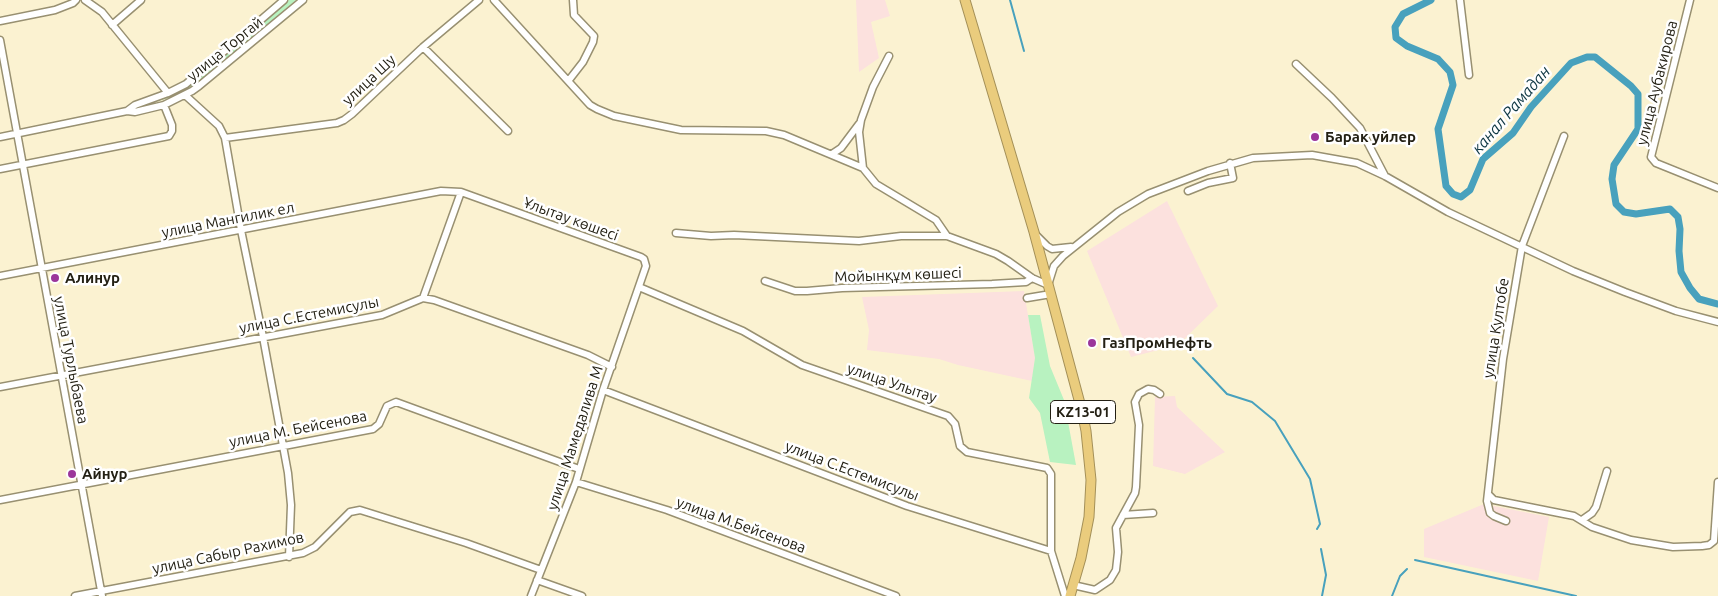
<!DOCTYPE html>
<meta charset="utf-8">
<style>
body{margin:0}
canvas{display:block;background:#fbf2d1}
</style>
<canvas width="1718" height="596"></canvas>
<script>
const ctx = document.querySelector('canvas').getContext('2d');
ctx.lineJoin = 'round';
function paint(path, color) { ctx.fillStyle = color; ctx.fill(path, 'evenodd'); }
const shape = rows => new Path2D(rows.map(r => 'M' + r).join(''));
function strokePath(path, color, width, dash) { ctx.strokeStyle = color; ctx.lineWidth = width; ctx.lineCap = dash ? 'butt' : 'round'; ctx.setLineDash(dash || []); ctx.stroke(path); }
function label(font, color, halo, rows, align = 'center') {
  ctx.font = font + ' Ubuntu,sans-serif'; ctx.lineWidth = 5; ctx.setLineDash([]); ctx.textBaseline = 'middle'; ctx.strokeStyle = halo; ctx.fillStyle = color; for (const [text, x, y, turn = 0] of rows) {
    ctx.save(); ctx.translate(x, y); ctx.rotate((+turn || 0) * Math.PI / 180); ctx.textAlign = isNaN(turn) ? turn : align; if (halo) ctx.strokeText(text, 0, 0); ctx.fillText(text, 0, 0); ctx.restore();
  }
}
paint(shape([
 [856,0,885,0,890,16,871,22,879,58,859,72],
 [1167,201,1218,306,1178,345,1131,357,1087,251],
 [1024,291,1035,358,1032,381,958,365,939,359,867,350,869,330,862,297],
 [1175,396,1177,407,1225,452,1185,474,1153,466,1155,397],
 [1484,504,1549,517,1538,581,1424,557,1424,529]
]), '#fce1de');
paint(shape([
 [289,0,296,0,198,85,182,94,138,107,181,92],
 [1028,315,1040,315,1050,366,1064,400,1076,465,1050,462,1040,413,1029,398,1035,358]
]), '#b8f2c0');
strokePath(shape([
 [1010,0,1024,51],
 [1193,358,1227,394,1252,402,1275,421,1310,479,1320,524,1317,529],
 [1321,549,1326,575,1322,596],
 [1415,560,1576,596],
 [1392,596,1400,576,1407,569]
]), '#48a1bd', 2);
strokePath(shape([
 [1431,0,1403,14,1395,27,1396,38,1407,46,1438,59,1450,72,1453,85,1438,129,1446,186,1453,194,1461,197,1470,190,1483,159,1513,133,1531,107,1571,63,1587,57,1595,57,1631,86,1638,94,1638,129,1614,165,1612,179,1616,204,1624,212,1636,214,1670,209,1678,217,1680,229,1679,251,1681,272,1690,288,1699,299,1718,304]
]), '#48a1bd', 7);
const minor = shape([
 [85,0,102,12,168,93],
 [494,0,590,105,597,109,614,116,681,130,766,131,784,135,863,168,876,184,936,220,947,236],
 [1460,0,1469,75],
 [1690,0,1651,157,1656,163,1718,188],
 [0,21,55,10,73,3,76,0],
 [112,25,141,0],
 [0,40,102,596],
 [423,47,508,131],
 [1296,64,1332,98,1360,128,1385,176],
 [569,80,583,62,593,42,594,36,574,15,573,0],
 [185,95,219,126,225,138,241,230,263,337,288,473,291,505,289,557],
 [127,111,135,105,168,93,186,84,284,0],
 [0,137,127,111,135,112,164,105,192,91,199,86,303,0],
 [225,138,337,123,344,120,352,114,423,47,479,0],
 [832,154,841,148,859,124],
 [863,168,859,132,861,120,873,87,889,56],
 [0,169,169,136,172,131,172,125,164,105],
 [1188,191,1208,183,1233,178,1230,163],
 [676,233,711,236,734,235,859,241,901,236,947,236,996,254,1008,261,1032,278,1048,285,1054,266,1063,256,1118,212,1148,194,1208,171,1253,158,1312,155,1357,163,1385,176,1448,212,1573,271,1625,292,1676,311,1718,322],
 [1035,234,1047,246,1052,249,1071,247],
 [0,276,441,191,461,192,641,257,644,259,646,266,603,390,576,482,531,596],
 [765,281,795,291,807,291,842,288,992,284,1026,282,1032,278],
 [639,287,743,331,802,365,948,416,955,424,960,446,967,452,1047,468,1051,474,1051,551,1065,596],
 [423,298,461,192],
 [1027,298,1051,294],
 [0,387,382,315,423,298,434,300,588,355,612,367],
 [603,390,907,506,1051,551],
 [576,482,667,510,896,596],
 [1488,494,1494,500,1574,516,1592,527,1631,540,1673,547,1702,546,1709,545,1714,541,1718,482],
 [0,500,373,429,379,424,387,406,396,402,579,469],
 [1123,515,1153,513],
 [1582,520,1592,513,1596,507,1607,471],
 [1506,521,1494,516,1490,513,1487,501,1503,359,1522,246,1564,136],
 [537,580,582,596],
 [1073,585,1095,590,1110,580,1116,570,1118,552,1116,528,1135,493,1136,487,1139,425,1135,402,1139,394,1148,389,1154,390,1160,394],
 [75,596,303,553,315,547,350,512,360,510,466,543,541,570]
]);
const highway = shape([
 [965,0,1034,232,1082,411,1086,431,1091,480,1089,517,1081,558,1070,596]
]);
strokePath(minor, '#989071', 9);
strokePath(highway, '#a49058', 11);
strokePath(minor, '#fff', 6);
strokePath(highway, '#eacc7d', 9);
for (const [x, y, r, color] of [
 [1315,137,5,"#9b369b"],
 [55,278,5,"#9b369b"],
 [1092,343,5,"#9b369b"],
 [72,474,5,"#9b369b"]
]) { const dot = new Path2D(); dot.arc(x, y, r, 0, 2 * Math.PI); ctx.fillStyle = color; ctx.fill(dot); strokePath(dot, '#fff', 2); }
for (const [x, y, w] of [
 [1083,412,65]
]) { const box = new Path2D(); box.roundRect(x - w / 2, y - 11.5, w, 23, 4); ctx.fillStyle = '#fff'; ctx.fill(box); strokePath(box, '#232014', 1); }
label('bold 14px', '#232014', null, [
 ["KZ13-01",1083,412]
]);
label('15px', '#232014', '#fff', [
 ["улица Торгай",225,49,-39],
 ["улица Шу",369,80,-43],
 ["улица Аубакирова",1657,83,-76],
 ["Ұлытау көшесі",571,219,20],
 ["улица Мангилик ел",228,220,-11],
 ["Мойынқұм көшесі",898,275,-2],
 ["улица С.Естемисулы",309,315,-11],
 ["улица Култобе",1496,328,-81],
 ["улица Турлыбаева",71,360,79],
 ["улица Улытау",892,383,19],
 ["улица М. Бейсенова",298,429,-11],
 ["улица Мамедалива М",575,438,-72],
 ["улица С.Естемисулы",852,471,21],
 ["улица М.Бейсенова",741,525,20],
 ["улица Сабыр Рахимов",228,553,-12]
]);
label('bold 15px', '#232014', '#fff', [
 ["Барак уйлер",1325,137],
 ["Алинур",65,278],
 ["ГазПромНефть",1102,343],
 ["Айнур",82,474]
], 'left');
label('italic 16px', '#0e3743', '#fff', [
 ["канал Рамадан",1511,110,-49]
]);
</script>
